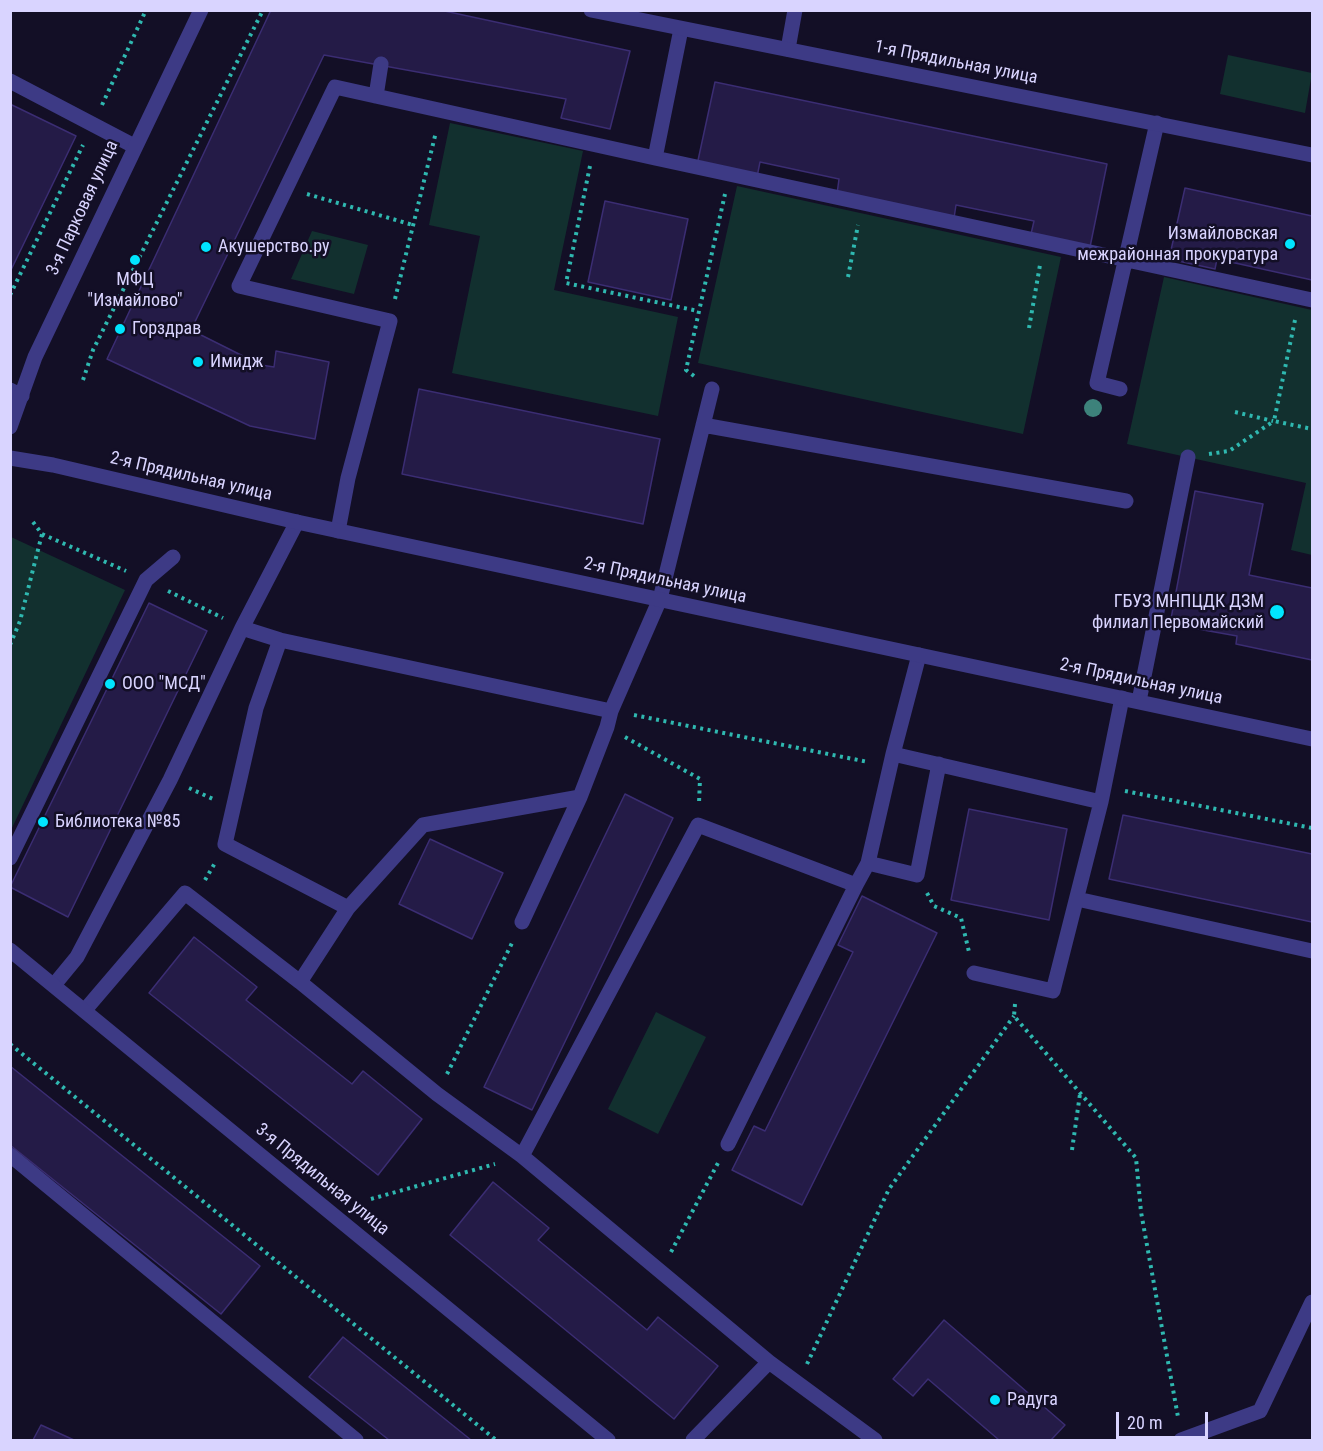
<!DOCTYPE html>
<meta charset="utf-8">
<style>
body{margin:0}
#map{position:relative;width:1323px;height:1451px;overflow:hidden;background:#130f26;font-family:"Roboto Condensed",sans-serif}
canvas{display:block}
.frame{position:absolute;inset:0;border:12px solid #d9d4ff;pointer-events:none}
.scale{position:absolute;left:1116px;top:1412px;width:92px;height:27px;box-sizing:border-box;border:3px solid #d9d4ff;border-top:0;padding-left:8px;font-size:18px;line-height:21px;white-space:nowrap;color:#d9d4ff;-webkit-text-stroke:4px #130f26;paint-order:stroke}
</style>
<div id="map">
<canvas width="1323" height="1451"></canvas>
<div class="frame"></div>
<div class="scale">20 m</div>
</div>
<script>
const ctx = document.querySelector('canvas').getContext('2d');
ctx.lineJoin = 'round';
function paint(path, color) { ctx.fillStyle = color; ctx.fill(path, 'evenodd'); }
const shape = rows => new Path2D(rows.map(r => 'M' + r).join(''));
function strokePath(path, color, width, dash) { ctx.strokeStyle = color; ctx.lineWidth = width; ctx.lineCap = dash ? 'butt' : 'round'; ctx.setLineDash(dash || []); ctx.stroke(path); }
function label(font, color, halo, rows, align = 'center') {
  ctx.font = font + ' "Roboto Condensed",sans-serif'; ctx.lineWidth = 5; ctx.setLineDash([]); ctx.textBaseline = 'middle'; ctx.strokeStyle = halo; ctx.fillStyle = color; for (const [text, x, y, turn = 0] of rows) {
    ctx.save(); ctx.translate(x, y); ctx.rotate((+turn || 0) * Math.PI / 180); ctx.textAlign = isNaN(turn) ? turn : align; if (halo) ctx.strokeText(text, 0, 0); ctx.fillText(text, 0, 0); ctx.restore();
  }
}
paint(shape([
 [1228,55,1312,73,1305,113,1220,94],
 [450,123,583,151,554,290,678,317,658,416,452,373,480,236,429,225],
 [737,186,1061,257,1023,434,698,363],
 [312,231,368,245,354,294,291,279],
 [1164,277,1312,310,1312,555,1291,550,1306,483,1127,444],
 [11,537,125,590,11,830],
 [656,1012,706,1037,658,1134,608,1109]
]), '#12302f');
const building = shape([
 [271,10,440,10,630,51,610,129,561,118,566,99,324,55,191,330,261,365,274,367,276,351,329,362,315,439,250,426,107,359,271,10],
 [715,82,1107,164,1090,247,1031,234,1034,221,956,205,954,218,837,194,839,179,760,162,757,177,697,165,715,82],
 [12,105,76,136,10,272,10,107,12,105],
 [1185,188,1312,216,1312,280,1217,259,1215,269,1169,259,1185,188],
 [605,201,688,219,671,300,588,282,605,201],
 [419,389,660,439,643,524,402,474,419,389],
 [1195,491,1263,504,1249,575,1312,588,1312,660,1236,644,1237,636,1170,624,1195,491],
 [149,603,207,631,68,917,10,887,149,603],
 [625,794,673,818,532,1110,484,1087,625,794],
 [969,809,1067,829,1049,920,951,900,969,809],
 [1123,815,1312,854,1312,922,1109,879,1123,815],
 [430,839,503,873,472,939,399,904,430,839],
 [862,896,937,933,802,1205,732,1170,754,1126,765,1131,853,952,838,945,862,896],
 [194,937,257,987,246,1000,352,1084,363,1071,422,1119,378,1175,149,993,194,937],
 [10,1066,260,1266,221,1314,10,1145,10,1066],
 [493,1182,549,1228,538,1240,647,1330,658,1317,718,1366,674,1419,450,1235,493,1182],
 [944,1320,1065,1425,1051,1440,999,1440,928,1379,913,1396,893,1379,944,1320],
 [343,1337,471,1440,389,1440,309,1377,343,1337],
 [41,1425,74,1440,33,1440,41,1425]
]);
paint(building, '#241b47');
strokePath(building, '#3b2d73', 1.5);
strokePath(shape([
 [102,105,146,10],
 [590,166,566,283,698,311],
 [307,194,413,225],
 [848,277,858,225],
 [10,295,83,145],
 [395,299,436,132],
 [1295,320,1274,421,1312,429],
 [1029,328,1040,265],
 [694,376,686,370,725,194],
 [83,380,93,350,263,10],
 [1235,412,1273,421],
 [1209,454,1229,451,1274,421],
 [33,522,42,534,126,571],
 [168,591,223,618],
 [10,645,20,621,42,534],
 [634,715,868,762],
 [625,737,700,779,699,803],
 [189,788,213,799],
 [1125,791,1312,828],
 [205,880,215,863],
 [927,893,934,906,961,918,969,952],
 [1015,1004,1014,1016,1136,1158,1141,1212,1178,1417],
 [10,1044,496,1440],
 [447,1074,513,941],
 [1072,1150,1080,1094],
 [371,1199,495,1164],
 [671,1252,718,1163],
 [807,1364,889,1189,1014,1016]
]), '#2fb8b0', 4, [3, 4.5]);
strokePath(shape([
 [788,49,795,10],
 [10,81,134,146],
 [376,96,381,64],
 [655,158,1312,300],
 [1120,389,1097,383,1157,123],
 [10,390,22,396],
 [703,425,1126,501],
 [338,531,348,478,390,321,239,286,335,87,655,158,681,29],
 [242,628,280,640,611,711],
 [280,640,256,708,225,844,348,908,423,825,580,797],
 [1139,701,1188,457],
 [893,754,1101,802],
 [10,858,146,580,173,557],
 [868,863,917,875,939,764],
 [856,885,868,863,893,754,919,655],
 [1077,899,1312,951],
 [522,922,580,797,607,727,611,711,660,599,712,389],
 [974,973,1053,991,1101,802,1122,698],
 [300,982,348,908],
 [54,985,77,957,170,780,242,628,297,522],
 [85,1010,185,893,300,982,437,1094,522,1156,769,1362,693,1440],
 [10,1155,356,1440],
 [522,1156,698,825,856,885,728,1144],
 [769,1362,875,1440],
 [1181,1440,1260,1411,1312,1302]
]), '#3d3a85', 15);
strokePath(shape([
 [591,10,1312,155]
]), '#3d3a85', 15);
strokePath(shape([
 [10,427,35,357,201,10],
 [10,458,53,465,297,522,1312,739],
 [10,950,608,1440]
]), '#3d3a85', 15);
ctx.fillStyle = '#3d827b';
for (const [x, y] of [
 [1093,408]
]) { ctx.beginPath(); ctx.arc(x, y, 9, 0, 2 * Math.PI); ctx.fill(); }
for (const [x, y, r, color] of [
 [1290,244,6,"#00e5ff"],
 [206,247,6,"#00e5ff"],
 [135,260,6,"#00e5ff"],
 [120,329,6,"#00e5ff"],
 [198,362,6,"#00e5ff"],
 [1277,612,8,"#00e5ff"],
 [110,684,6,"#00e5ff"],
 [43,822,6,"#00e5ff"],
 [995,1400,6,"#00e5ff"]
]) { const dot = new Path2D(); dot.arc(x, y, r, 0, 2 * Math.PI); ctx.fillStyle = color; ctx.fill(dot); strokePath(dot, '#130f26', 2); }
label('18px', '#d9d4ff', '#130f26', [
 ["1-я Прядильная улица",956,63,11],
 ["3-я Парковая улица",83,208,-65],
 ["2-я Прядильная улица",191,477,13],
 ["2-я Прядильная улица",665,581,12],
 ["2-я Прядильная улица",1141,682,12],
 ["3-я Прядильная улица",322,1180,39]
]);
label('18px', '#d9d4ff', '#130f26', [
 ["Измайловская",1278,234,"right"],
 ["межрайонная прокуратура",1278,255,"right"],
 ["Акушерство.ру",218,247],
 ["МФЦ",135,280,"center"],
 ["\"Измайлово\"",135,301,"center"],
 ["Горздрав",132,329],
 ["Имидж",210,362],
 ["ГБУЗ МНПЦДК ДЗМ",1264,602,"right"],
 ["филиал Первомайский",1264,623,"right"],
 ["ООО \"МСД\"",122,684],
 ["Библиотека №85",55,822],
 ["Радуга",1007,1400]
], 'left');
</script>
